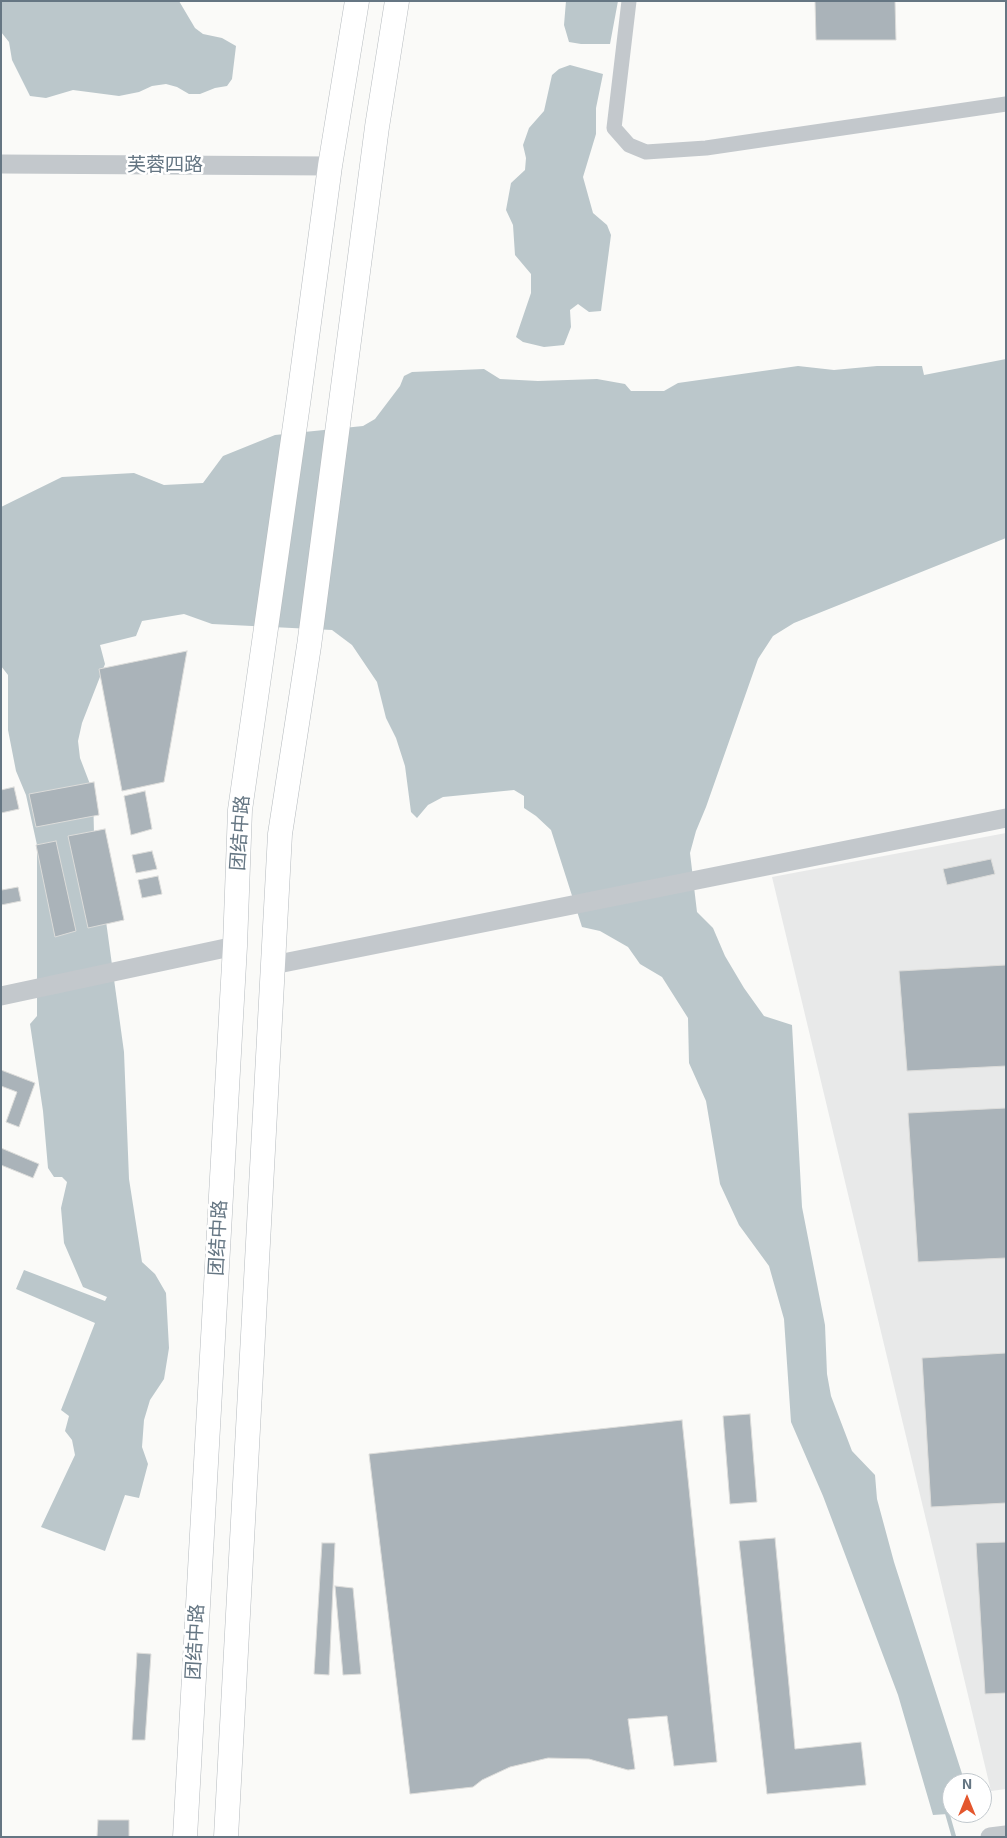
<!DOCTYPE html>
<meta charset="utf-8">
<style>
body{margin:0}
#map{position:relative;width:1007px;height:1838px;overflow:hidden;background:#fafaf8;font-family:"Exo 2",sans-serif}
canvas{display:block}
.frame{position:absolute;inset:0;border:2px solid #657683;pointer-events:none}
.north{position:absolute;left:942px;top:1773px;width:50px;height:50px;box-sizing:border-box;background:#fff;border:1px solid #c1c8cd;border-radius:50%;rotate:0deg;font-size:14px;font-weight:700;line-height:20px;text-align:center;color:#657683}
.north::after{content:'';display:block;margin:auto;width:18px;height:22px;background:#e4572e;clip-path:polygon(50% 0,100% 100%,50% 72%,0 100%)}
</style>
<div id="map">
<canvas width="1007" height="1838"></canvas>
<div class="frame"></div>
<div class="north">N</div>
</div>
<script>
const ctx = document.querySelector('canvas').getContext('2d');
ctx.lineJoin = 'round';
function paint(path, color) { ctx.fillStyle = color; ctx.fill(path, 'evenodd'); }
const shape = rows => new Path2D(rows.map(r => 'M' + r).join(''));
function strokePath(path, color, width, dash) { ctx.strokeStyle = color; ctx.lineWidth = width; ctx.lineCap = dash ? 'butt' : 'round'; ctx.setLineDash(dash || []); ctx.stroke(path); }
function label(font, color, halo, rows, align = 'center') {
  ctx.font = font + ' "Exo 2","Noto Sans SC",sans-serif'; ctx.lineWidth = 5; ctx.setLineDash([]); ctx.textBaseline = 'middle'; ctx.strokeStyle = halo; ctx.fillStyle = color; for (const [text, x, y, turn = 0] of rows) {
    ctx.save(); ctx.translate(x, y); ctx.rotate((+turn || 0) * Math.PI / 180); ctx.textAlign = isNaN(turn) ? turn : align; if (halo) ctx.strokeText(text, 0, 0); ctx.fillText(text, 0, 0); ctx.restore();
  }
}
paint(shape([
 [1006,833,1006,1789,991,1791,772,877]
]), '#e8e9e9');
paint(shape([
 [1,1,179,1,195,28,203,34,222,38,236,46,232,79,227,86,215,88,200,94,189,94,177,87,166,84,152,86,139,92,119,96,73,90,46,98,30,96,12,60,9,42,1,32],
 [566,1,618,1,610,44,581,44,569,42,564,25],
 [570,65,603,74,596,108,596,134,583,177,593,213,607,225,611,235,601,311,589,312,578,304,570,310,571,327,564,345,544,347,523,342,516,337,531,293,531,274,515,255,513,225,506,210,511,183,525,170,526,158,523,145,529,128,544,111,552,75,559,69],
 [1006,359,1006,538,794,623,773,636,758,659,706,807,696,831,690,853,697,912,713,928,725,956,744,988,764,1016,792,1025,802,1207,825,1325,827,1374,831,1396,852,1451,875,1475,877,1499,894,1562,965,1783,952,1783,952,1813,963,1813,933,1815,898,1695,823,1496,791,1422,784,1319,769,1266,739,1225,720,1184,706,1101,689,1063,688,1018,662,977,640,964,628,947,600,931,582,927,551,830,536,816,524,808,524,796,514,790,443,797,428,805,417,818,411,812,405,766,396,738,386,718,377,682,352,645,332,630,212,624,184,614,142,621,136,636,100,645,105,664,82,723,78,741,80,758,93,792,94,834,124,1052,129,1179,142,1262,155,1274,166,1293,169,1348,164,1379,150,1400,144,1420,142,1447,148,1464,139,1498,125,1495,105,1551,41,1527,75,1455,72,1440,65,1431,69,1416,61,1410,95,1323,16,1289,24,1270,105,1301,107,1297,83,1287,64,1243,61,1208,67,1182,62,1177,54,1177,48,1168,43,1111,30,1024,37,1016,37,845,26,795,16,771,8,730,8,675,1,666,1,507,62,477,134,473,164,485,203,483,223,456,275,435,363,426,375,419,400,386,404,376,412,372,484,369,500,379,538,381,597,379,625,384,631,391,664,391,678,383,798,366,834,370,877,366,922,366,924,375]
]), '#bbc7cb');
strokePath(shape([
 [946,1809,954,1837]
]), '#bbc7cb', 4.5);
const building = shape([
 [815,1,895,1,896,40,816,40,815,1],
 [187,651,164,782,122,791,99,669,187,651],
 [94,782,99,815,36,827,29,794,94,782],
 [14,787,19,809,1,813,1,790,14,787],
 [145,791,152,829,131,835,124,796,145,791],
 [105,829,124,920,88,928,68,836,105,829],
 [56,841,76,931,55,937,36,845,56,841],
 [152,851,157,869,136,873,132,855,152,851],
 [991,859,995,874,947,885,943,869,991,859],
 [158,876,162,894,142,898,138,880,158,876],
 [1,886,2,890,18,887,21,901,1,905,1,886],
 [1006,965,1006,1066,907,1071,899,971,1006,965],
 [1,1070,35,1083,19,1127,6,1122,17,1092,1,1086,1,1070],
 [1006,1108,1006,1258,918,1262,908,1113,1006,1108],
 [1,1148,39,1164,33,1178,1,1165,1,1148],
 [1006,1353,1006,1503,931,1507,922,1358,1006,1353],
 [750,1414,757,1502,730,1504,723,1416,750,1414],
 [682,1420,717,1762,674,1766,667,1716,628,1719,635,1769,628,1770,589,1759,548,1758,510,1767,482,1780,473,1787,410,1794,369,1454,682,1420],
 [775,1538,795,1749,861,1742,866,1785,767,1794,739,1541,775,1538],
 [1006,1542,1006,1693,985,1694,976,1543,1006,1542],
 [322,1543,335,1543,329,1675,314,1674,322,1543],
 [335,1586,353,1588,361,1674,343,1675,335,1586],
 [137,1653,151,1654,145,1740,132,1740,137,1653],
 [98,1820,129,1820,129,1837,97,1837,98,1820]
]);
paint(building, '#aab3b9');
strokePath(building, '#dcdcda', 1);
const primary = shape([
 [185,1837,235,946,240,810,299,397,330,166,357,1],
 [226,1837,280,834,309,646,377,127,397,1]
]);
strokePath(primary, '#b5babe', 25);
strokePath(shape([
 [629,1,614,128,629,145,646,152,706,148,1006,104]
]), '#c3c8cc', 15);
strokePath(shape([
 [1,164,330,166],
 [273,965,1006,818],
 [1,996,235,946],
 [990,1837,1006,1835]
]), '#c3c8cc', 19);
strokePath(primary, '#fff', 24);
label('19px', '#657683', '#fff', [
 ["芙蓉四路",165,165],
 ["团结中路",240,833,-86],
 ["团结中路",218,1238,-87],
 ["团结中路",195,1642,-87]
]);
</script>
